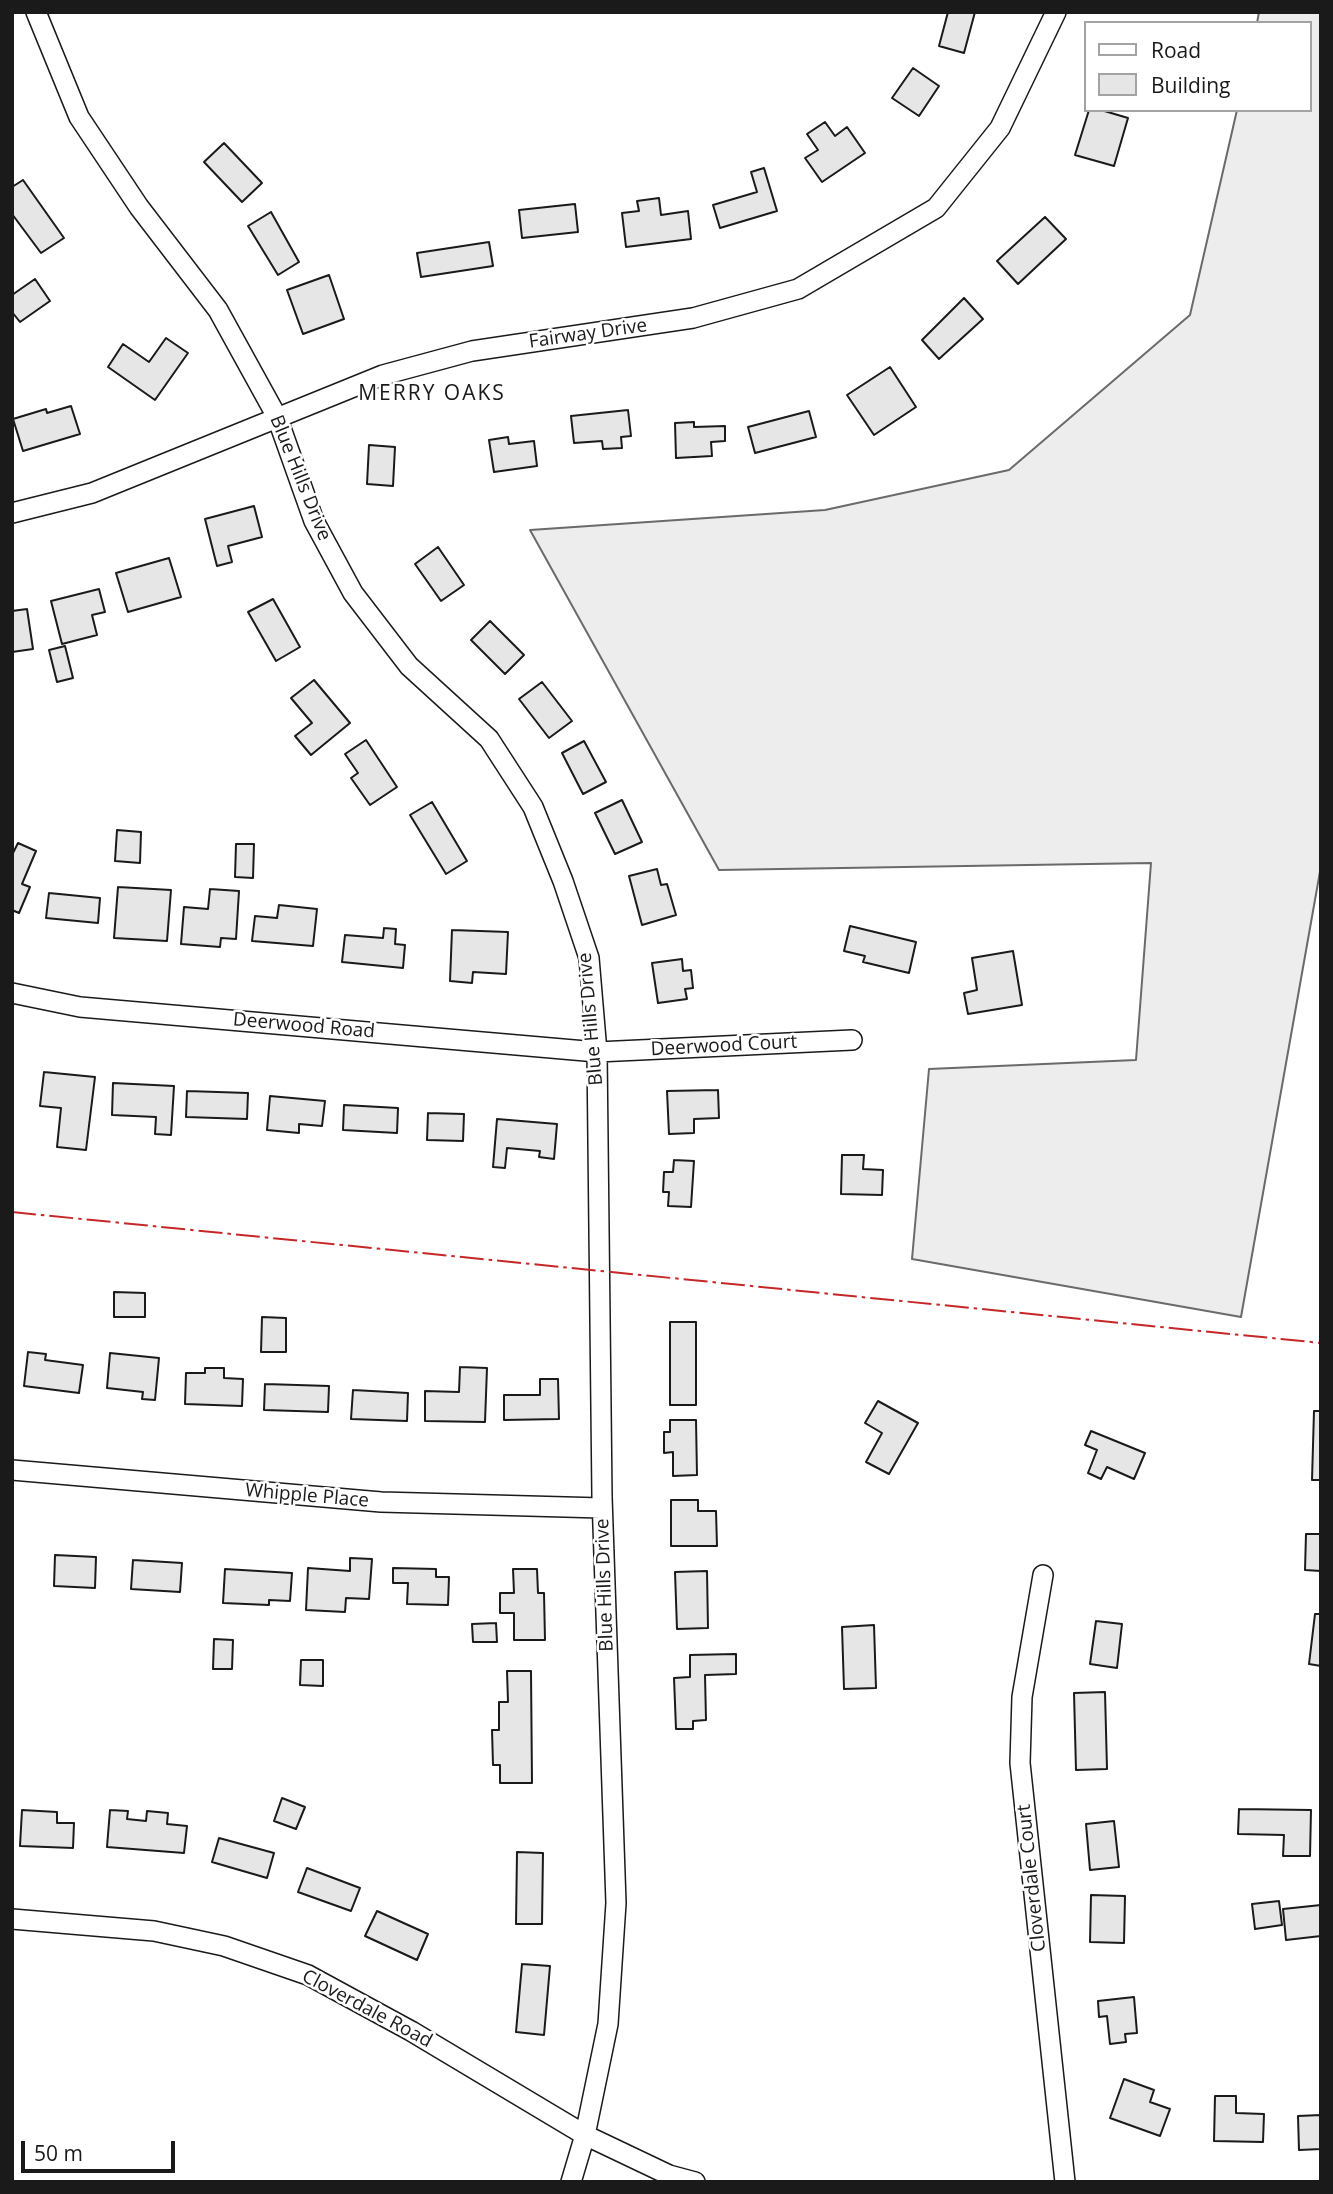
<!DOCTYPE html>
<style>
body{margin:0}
#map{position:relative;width:1333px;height:2194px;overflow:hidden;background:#fff;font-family:"Open Sans",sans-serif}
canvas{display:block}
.frame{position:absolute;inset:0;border:14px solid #1a1a1a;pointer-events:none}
.legend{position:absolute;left:1084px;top:21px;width:228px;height:91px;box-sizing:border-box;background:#fff;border:2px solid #a3a3a3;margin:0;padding:9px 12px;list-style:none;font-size:21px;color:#1a1a1a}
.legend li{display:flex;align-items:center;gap:14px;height:35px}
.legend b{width:35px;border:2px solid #a3a3a3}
.scale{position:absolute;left:21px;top:2141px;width:154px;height:32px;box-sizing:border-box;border:4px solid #1a1a1a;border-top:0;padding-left:9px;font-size:21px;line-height:24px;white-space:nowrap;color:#1a1a1a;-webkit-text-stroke:5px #fff;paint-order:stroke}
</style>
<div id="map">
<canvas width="1333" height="2194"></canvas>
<div class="frame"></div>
<ul class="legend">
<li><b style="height:9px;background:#fff"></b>Road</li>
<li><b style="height:19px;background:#e6e6e6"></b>Building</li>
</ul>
<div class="scale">50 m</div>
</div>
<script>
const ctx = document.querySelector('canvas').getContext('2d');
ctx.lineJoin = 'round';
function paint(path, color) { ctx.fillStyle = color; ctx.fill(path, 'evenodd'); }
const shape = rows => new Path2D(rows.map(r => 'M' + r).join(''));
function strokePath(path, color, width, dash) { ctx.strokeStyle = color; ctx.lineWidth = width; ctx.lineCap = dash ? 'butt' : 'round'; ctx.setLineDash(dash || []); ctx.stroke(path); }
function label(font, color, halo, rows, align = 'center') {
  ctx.font = font + ' "Open Sans",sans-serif'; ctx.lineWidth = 5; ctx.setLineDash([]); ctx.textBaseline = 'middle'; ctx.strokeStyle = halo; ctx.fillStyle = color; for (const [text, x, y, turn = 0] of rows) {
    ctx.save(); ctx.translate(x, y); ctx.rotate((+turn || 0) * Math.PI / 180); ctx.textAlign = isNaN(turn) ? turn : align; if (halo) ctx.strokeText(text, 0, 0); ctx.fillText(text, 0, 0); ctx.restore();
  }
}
const built = shape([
 [1259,12,1321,12,1321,866,1241,1317,912,1259,929,1069,1136,1060,1151,863,719,870,530,530,825,510,1009,470,1190,315,1237,110,1310,110,1310,23,1257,23,1259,12]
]);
paint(built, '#ededed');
strokePath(built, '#6a6a6a', 2);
const building = shape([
 [948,12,975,12,964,53,939,46,948,12],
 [913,68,939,86,919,116,892,98,913,68],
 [1089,110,1101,110,1128,118,1114,166,1075,155,1089,110],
 [825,122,835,136,847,127,865,153,822,182,805,158,818,150,807,134,825,122],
 [224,143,262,183,242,202,204,162,224,143],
 [764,168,777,211,720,228,713,205,757,192,751,172,764,168],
 [23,180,64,238,41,253,12,214,12,187,23,180],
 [659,198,661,215,688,211,691,239,626,247,622,213,639,211,637,201,659,198],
 [575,204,578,232,522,238,519,210,575,204],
 [271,212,299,262,278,275,248,226,271,212],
 [1045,217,1066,239,1018,284,997,261,1045,217],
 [489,242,493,266,421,277,417,253,489,242],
 [329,275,344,319,303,334,287,290,329,275],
 [35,279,50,301,20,322,12,312,12,295,35,279],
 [964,298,983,319,939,359,922,340,964,298],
 [166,338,188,353,155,400,108,367,123,344,149,362,166,338],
 [890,367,916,407,874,435,847,395,890,367],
 [71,406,80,434,23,451,13,419,46,409,47,413,71,406],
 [628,410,631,436,621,437,622,448,603,449,602,441,574,443,571,416,628,410],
 [809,411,816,437,755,453,748,427,809,411],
 [694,422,694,427,725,426,725,441,711,442,712,456,676,458,675,423,694,422],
 [508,437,509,444,534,441,537,466,494,472,489,440,508,437],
 [369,445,395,447,393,486,367,484,369,445],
 [254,506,262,537,228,546,232,562,217,566,205,519,254,506],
 [438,547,464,585,441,601,415,564,438,547],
 [169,558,181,597,128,612,116,573,169,558],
 [99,589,105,612,92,615,97,635,62,644,51,601,99,589],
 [273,599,300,647,276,661,248,612,273,599],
 [27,609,33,649,12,652,12,611,27,609],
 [490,621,524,655,505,674,471,640,490,621],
 [65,646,73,678,57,682,49,650,65,646],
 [314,680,350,723,311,755,295,736,312,723,291,698,314,680],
 [542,682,572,721,549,738,519,699,542,682],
 [366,740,397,787,370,805,351,778,358,773,345,754,366,740],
 [584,741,606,782,583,794,562,753,584,741],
 [622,800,642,842,615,854,595,813,622,800],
 [432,802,467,861,446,874,410,815,432,802],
 [117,830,141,832,140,863,115,861,117,830],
 [18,843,36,851,22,884,30,887,19,913,12,910,12,855,18,843],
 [236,844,254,844,253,878,235,877,236,844],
 [657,869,661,885,667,884,676,915,642,925,629,876,657,869],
 [118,887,171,890,167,941,114,938,118,887],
 [210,889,239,891,236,939,221,938,220,947,181,944,184,907,208,909,210,889],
 [49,893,100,898,98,923,46,918,49,893],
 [279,905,317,909,313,946,252,941,255,916,277,918,279,905],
 [850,926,916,942,909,973,863,962,865,956,844,951,850,926],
 [384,928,396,929,395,944,405,945,403,968,342,962,345,935,383,938,384,928],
 [452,930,508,932,506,974,473,972,472,983,450,981,452,930],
 [1013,951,1022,1005,968,1014,964,993,977,990,972,958,1013,951],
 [682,959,683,971,691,970,693,988,685,989,687,999,658,1003,652,963,682,959],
 [44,1072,95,1077,86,1150,57,1147,61,1108,40,1106,44,1072],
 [113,1083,174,1086,171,1135,155,1134,156,1117,112,1115,113,1083],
 [718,1090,719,1118,694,1119,694,1133,669,1134,667,1091,718,1090],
 [187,1091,248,1093,247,1119,186,1117,187,1091],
 [270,1096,325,1101,322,1126,299,1124,299,1133,267,1130,270,1096],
 [344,1105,398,1108,397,1133,343,1130,344,1105],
 [428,1113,464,1114,463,1141,427,1140,428,1113],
 [497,1119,557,1124,554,1159,539,1157,540,1151,507,1148,505,1168,493,1167,497,1119],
 [842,1155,864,1155,863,1169,883,1170,882,1195,841,1194,842,1155],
 [674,1160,694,1161,691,1207,668,1206,669,1192,663,1192,664,1172,673,1172,674,1160],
 [114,1292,145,1293,145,1317,114,1317,114,1292],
 [262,1317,286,1318,286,1352,261,1352,262,1317],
 [670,1322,696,1322,696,1405,670,1405,670,1322],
 [28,1352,46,1354,45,1360,83,1365,79,1393,24,1386,28,1352],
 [110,1353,159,1358,155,1400,142,1399,143,1392,107,1388,110,1353],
 [460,1367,487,1368,485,1422,425,1421,425,1391,459,1392,460,1367],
 [205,1368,224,1368,224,1378,243,1379,242,1406,185,1404,186,1373,205,1373,205,1368],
 [540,1379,558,1379,559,1419,504,1420,504,1395,540,1395,540,1379],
 [265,1384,329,1386,328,1412,264,1410,265,1384],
 [353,1390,408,1393,407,1421,351,1419,353,1390],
 [878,1401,918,1423,889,1474,866,1462,882,1433,865,1423,878,1401],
 [1314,1411,1321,1411,1321,1480,1312,1480,1314,1411],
 [670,1420,696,1420,697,1475,673,1476,673,1452,664,1453,664,1432,670,1432,670,1420],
 [1091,1431,1145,1453,1134,1479,1107,1467,1101,1479,1088,1473,1097,1450,1085,1445,1091,1431],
 [671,1500,698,1500,698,1511,716,1511,717,1546,671,1546,671,1500],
 [1306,1534,1321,1534,1321,1571,1305,1570,1306,1534],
 [55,1555,96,1557,95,1588,54,1586,55,1555],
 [350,1558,372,1559,369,1599,346,1598,345,1612,306,1610,308,1568,350,1571,350,1558],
 [133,1560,182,1563,180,1592,131,1589,133,1560],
 [393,1568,436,1569,436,1577,449,1577,448,1605,407,1604,408,1583,393,1583,393,1568],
 [225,1569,292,1573,290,1601,269,1600,269,1605,223,1603,225,1569],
 [513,1569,537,1569,538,1593,544,1593,545,1640,514,1640,514,1613,500,1613,500,1593,514,1593,513,1569],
 [707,1571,708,1628,677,1629,675,1572,707,1571],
 [1315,1614,1321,1614,1321,1666,1309,1664,1315,1614],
 [1096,1621,1122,1624,1117,1668,1090,1664,1096,1621],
 [496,1623,497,1642,473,1642,472,1624,496,1623],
 [874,1625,876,1688,844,1689,842,1627,874,1625],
 [214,1639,233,1640,232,1669,213,1669,214,1639],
 [736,1654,736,1674,705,1675,706,1720,693,1721,693,1729,676,1729,674,1678,690,1677,690,1655,736,1654],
 [301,1660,323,1660,323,1686,300,1685,301,1660],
 [507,1671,531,1671,532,1783,500,1783,500,1765,493,1765,492,1730,499,1730,499,1702,508,1702,507,1671],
 [1105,1692,1107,1769,1076,1770,1074,1693,1105,1692],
 [282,1798,305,1807,296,1829,274,1821,282,1798],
 [1239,1809,1311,1810,1310,1856,1283,1856,1284,1835,1238,1834,1239,1809],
 [22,1810,57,1812,57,1823,74,1823,73,1848,20,1846,22,1810],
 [110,1810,128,1811,127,1819,146,1821,147,1811,168,1813,167,1824,187,1826,184,1853,107,1847,110,1810],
 [1114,1821,1119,1867,1090,1870,1086,1824,1114,1821],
 [219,1838,274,1853,267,1878,212,1862,219,1838],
 [517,1852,543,1853,542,1924,516,1924,517,1852],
 [307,1868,360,1888,351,1911,298,1892,307,1868],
 [1091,1895,1125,1896,1124,1943,1090,1942,1091,1895],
 [1279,1901,1282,1925,1255,1929,1252,1904,1279,1901],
 [1321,1905,1321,1936,1286,1940,1283,1909,1321,1905],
 [377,1911,428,1934,417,1960,365,1936,377,1911],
 [522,1964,550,1966,544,2035,516,2032,522,1964],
 [1134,1997,1137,2033,1125,2034,1126,2042,1110,2044,1107,2016,1099,2017,1098,2001,1134,1997],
 [1124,2079,1154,2090,1150,2102,1170,2109,1160,2136,1110,2118,1124,2079],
 [1215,2096,1236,2096,1236,2113,1264,2114,1263,2142,1214,2141,1215,2096],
 [1321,2115,1321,2149,1299,2150,1298,2116,1321,2115]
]);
paint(building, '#e6e6e6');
strokePath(building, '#1a1a1a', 2);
const street = shape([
 [36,12,79,117,139,207,218,310,277,417,314,521,353,593,409,666,489,739,533,807,563,881,589,958,597,1052,602,1497,616,1903,608,2024,585,2135,571,2182],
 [12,513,92,493,383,375,472,351,693,318,798,289,936,208,1000,128,1056,12],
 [12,993,80,1007,597,1052,852,1040],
 [12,1470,381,1502,602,1508],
 [1043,1575,1022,1697,1020,1763,1065,2182],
 [12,1919,154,1931,224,1946,308,1975,411,2031,585,2135,669,2175,695,2182]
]);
strokePath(street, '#1a1a1a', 22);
strokePath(street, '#fff', 19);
strokePath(shape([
 [12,1212,1321,1343]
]), '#c62828', 2, [24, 5, 3.5, 5]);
label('19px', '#1a1a1a', '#fff', [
 ["Fairway Drive",588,334,-8],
 ["Blue Hills Drive",300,478,68],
 ["Blue Hills Drive",591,1019,-95],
 ["Deerwood Road",304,1026,5],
 ["Deerwood Court",724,1046,-3],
 ["Whipple Place",307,1496,5],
 ["Blue Hills Drive",605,1585,-92],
 ["Cloverdale Court",1032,1878,-96],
 ["Cloverdale Road",367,2009,28]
]);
ctx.letterSpacing = '2px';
label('21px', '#1a1a1a', '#fff', [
 ["MERRY OAKS",432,394]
]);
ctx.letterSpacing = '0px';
</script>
